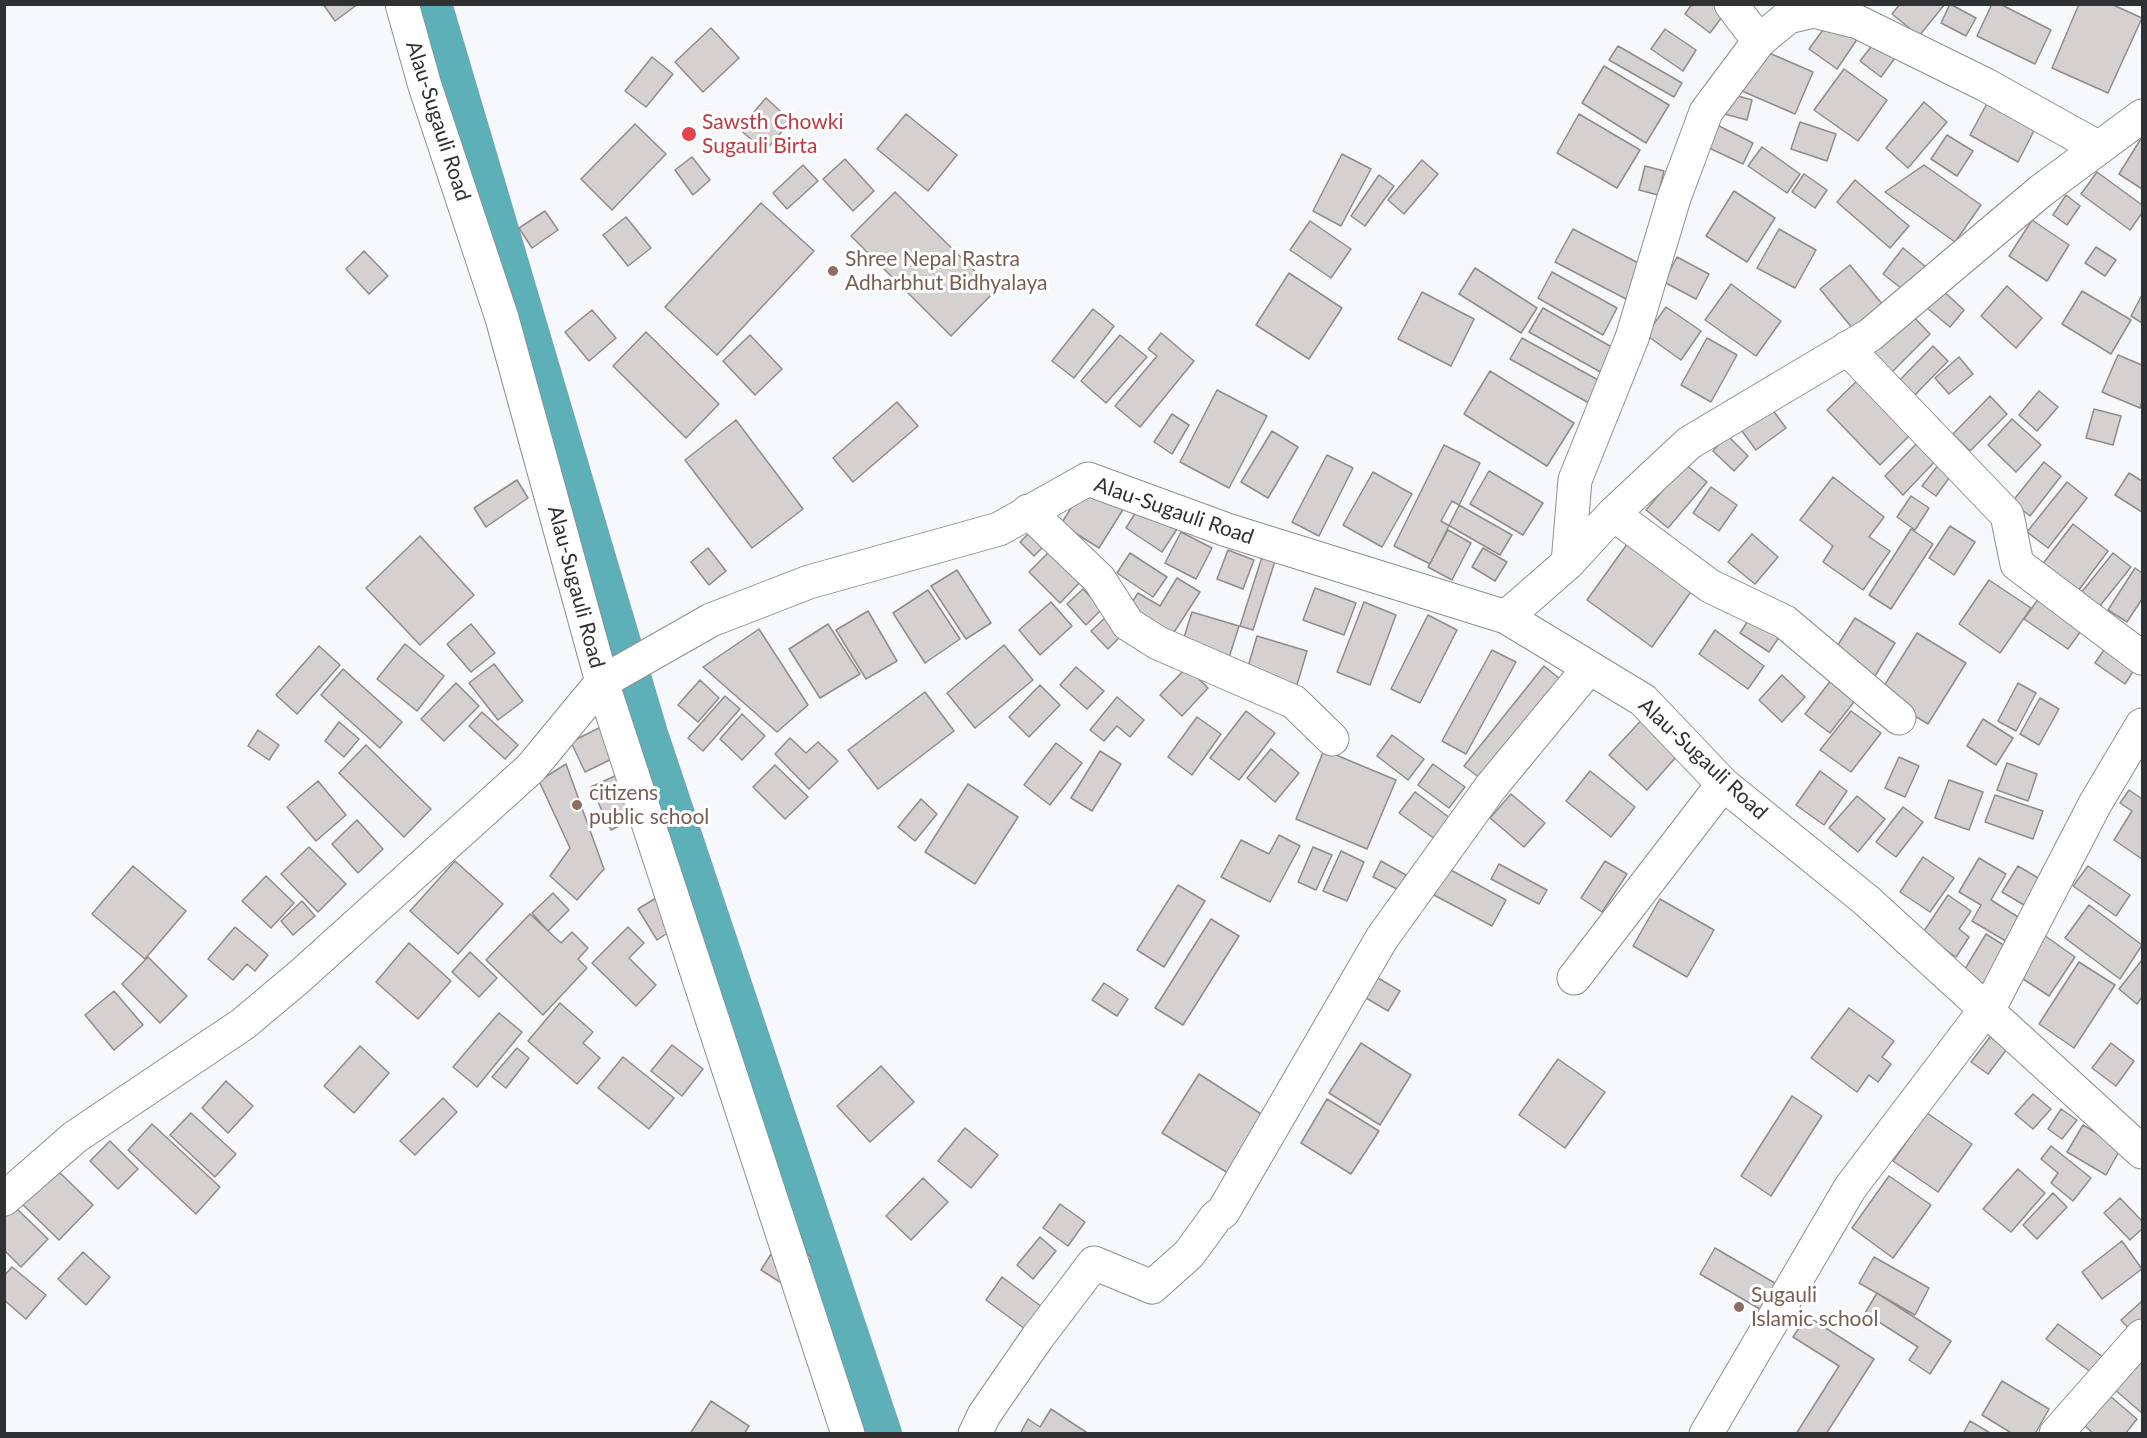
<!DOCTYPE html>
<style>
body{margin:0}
#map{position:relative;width:2147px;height:1438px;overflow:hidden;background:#f7f8fc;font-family:Lato,sans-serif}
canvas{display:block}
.frame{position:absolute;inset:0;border:6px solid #303132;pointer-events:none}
</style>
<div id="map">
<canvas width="2147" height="1438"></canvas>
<div class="frame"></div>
</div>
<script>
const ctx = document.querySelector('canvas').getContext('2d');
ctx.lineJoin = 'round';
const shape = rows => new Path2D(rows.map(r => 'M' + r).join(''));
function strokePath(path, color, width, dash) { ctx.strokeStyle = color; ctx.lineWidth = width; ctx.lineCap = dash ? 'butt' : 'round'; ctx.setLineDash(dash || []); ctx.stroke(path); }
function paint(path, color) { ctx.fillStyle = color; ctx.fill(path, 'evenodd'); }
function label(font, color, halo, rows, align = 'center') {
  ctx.font = font + ' Lato,sans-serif'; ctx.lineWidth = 6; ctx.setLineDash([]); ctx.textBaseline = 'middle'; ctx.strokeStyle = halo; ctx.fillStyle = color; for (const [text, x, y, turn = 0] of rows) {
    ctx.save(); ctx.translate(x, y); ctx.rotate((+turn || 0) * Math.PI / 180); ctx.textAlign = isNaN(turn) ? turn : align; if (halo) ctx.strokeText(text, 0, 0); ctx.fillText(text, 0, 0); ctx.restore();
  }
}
strokePath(shape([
 [432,4,648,734,882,1434]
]), '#5dafb8', 40);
const building = shape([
 [323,4,358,4,335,21,323,4],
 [1692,4,1714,4,1725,13,1710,33,1685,14,1692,4],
 [1900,4,1945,4,1919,36,1892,14,1900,4],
 [1950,4,1976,18,1966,36,1941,23,1950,4],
 [1992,4,2000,4,2051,30,2035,64,1977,36,1992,4],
 [2079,4,2111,4,2142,18,2108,93,2052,68,2079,4],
 [1831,19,1858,38,1837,69,1809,49,1831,19],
 [711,28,739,58,703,92,675,62,711,28],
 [1665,29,1696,50,1683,71,1651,49,1665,29],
 [1874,43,1895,58,1881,77,1860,61,1874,43],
 [1618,46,1682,83,1674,97,1609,60,1618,46],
 [1760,49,1813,72,1795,114,1742,91,1760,49],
 [652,57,673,74,646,107,625,91,652,57],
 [1604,66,1669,105,1646,143,1582,103,1604,66],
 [1844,69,1887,100,1858,141,1814,110,1844,69],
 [1727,93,1752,100,1747,120,1721,113,1727,93],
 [766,98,791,121,765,151,739,129,766,98],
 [1990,98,2038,123,2018,162,1970,135,1990,98],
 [1924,102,1947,122,1908,168,1886,148,1924,102],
 [906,114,957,155,928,191,877,149,906,114],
 [1579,114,1640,150,1617,188,1557,153,1579,114],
 [1800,122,1836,134,1827,161,1791,149,1800,122],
 [635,124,666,154,612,210,581,179,635,124],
 [1717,125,1753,143,1743,164,1707,147,1717,125],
 [1947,135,1973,151,1957,176,1931,159,1947,135],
 [2142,137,2142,189,2119,174,2142,137],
 [1762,147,1800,174,1787,193,1748,166,1762,147],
 [1342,154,1371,169,1341,226,1313,211,1342,154],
 [692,157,710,180,693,195,675,170,692,157],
 [845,159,874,191,853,211,823,179,845,159],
 [1422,160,1438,174,1404,214,1388,200,1422,160],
 [803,165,818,181,787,209,773,193,803,165],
 [1924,165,1981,205,1955,242,1885,192,1924,165],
 [1645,166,1664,171,1658,195,1639,190,1645,166],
 [2097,172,2142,205,2142,213,2130,230,2081,194,2097,172],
 [1804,174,1827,190,1815,208,1792,192,1804,174],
 [1379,175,1394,186,1365,226,1351,216,1379,175],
 [1855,180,1909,226,1890,248,1837,202,1855,180],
 [1734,191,1775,218,1747,262,1706,236,1734,191],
 [895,192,995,291,951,336,851,236,895,192],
 [2066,195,2080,206,2067,225,2053,215,2066,195],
 [761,203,814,251,717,355,665,307,761,203],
 [545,211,558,230,532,248,519,228,545,211],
 [626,217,651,248,628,266,603,235,626,217],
 [2032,220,2069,245,2047,281,2009,256,2032,220],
 [1310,221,1351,249,1331,278,1290,250,1310,221],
 [1573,229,1646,267,1628,300,1555,262,1573,229],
 [1779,229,1816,250,1795,288,1757,268,1779,229],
 [2096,247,2116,260,2105,276,2085,263,2096,247],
 [1903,248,1926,267,1906,292,1883,274,1903,248],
 [364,251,388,276,369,294,346,269,364,251],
 [1677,257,1709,274,1696,299,1664,282,1677,257],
 [1850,265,1883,305,1853,329,1820,289,1850,265],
 [1475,268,1537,308,1521,333,1459,294,1475,268],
 [1552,272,1617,308,1603,335,1538,298,1552,272],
 [1289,273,1342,308,1309,359,1256,325,1289,273],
 [1731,284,1781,321,1756,356,1705,320,1731,284],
 [2007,286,2042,318,2016,348,1981,316,2007,286],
 [1941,289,1964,310,1950,327,1926,307,1941,289],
 [2082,291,2131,320,2111,354,2062,324,2082,291],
 [1422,292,1474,319,1451,366,1398,339,1422,292],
 [2142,295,2142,323,2131,316,2142,295],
 [1666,307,1701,331,1681,360,1646,335,1666,307],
 [1543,308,1617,350,1604,374,1529,332,1543,308],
 [1093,309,1114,326,1074,378,1052,361,1093,309],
 [592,310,616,338,589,361,565,332,592,310],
 [1911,314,1930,334,1889,375,1869,356,1911,314],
 [646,332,719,404,686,438,613,366,646,332],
 [1161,333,1194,361,1140,427,1115,406,1157,356,1148,349,1161,333],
 [750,335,782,369,755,395,723,361,750,335],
 [1120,335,1147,357,1106,403,1081,381,1120,335],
 [1522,338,1600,381,1589,403,1510,359,1522,338],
 [1707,338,1737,355,1711,402,1681,385,1707,338],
 [1933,346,1948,361,1911,399,1896,384,1933,346],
 [2118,355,2142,365,2142,401,2140,408,2102,392,2118,355],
 [1959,357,1973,374,1949,394,1935,378,1959,357],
 [1490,371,1574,423,1547,466,1464,414,1490,371],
 [1862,376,1915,430,1880,465,1827,410,1862,376],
 [1217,390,1267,416,1229,488,1180,462,1217,390],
 [2039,391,2058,407,2037,431,2019,415,2039,391],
 [1990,396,2007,414,1970,451,1953,434,1990,396],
 [897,402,918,426,853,482,833,458,897,402],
 [1769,405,1786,428,1756,450,1739,427,1769,405],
 [2094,409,2121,416,2113,445,2086,438,2094,409],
 [1172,414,1189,425,1172,454,1154,442,1172,414],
 [2012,419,2041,445,2016,472,1988,445,2012,419],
 [736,420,803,509,752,548,685,460,736,420],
 [1272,431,1298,447,1268,498,1241,482,1272,431],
 [1727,435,1748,456,1734,471,1713,451,1727,435],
 [1923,437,1941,455,1903,495,1885,476,1923,437],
 [1444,445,1480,463,1430,564,1394,546,1444,445],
 [1327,455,1353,468,1319,536,1292,522,1327,455],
 [2044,462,2061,476,2030,516,2012,502,2044,462],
 [1685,464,1707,482,1668,528,1646,510,1685,464],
 [1939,464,1952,474,1936,496,1922,486,1939,464],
 [1489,471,1543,503,1523,535,1470,504,1489,471],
 [1373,472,1412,494,1382,547,1343,525,1373,472],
 [2129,473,2142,481,2142,512,2115,495,2129,473],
 [1833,477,1884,517,1869,537,1890,551,1863,590,1823,562,1833,546,1800,520,1833,477],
 [517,480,528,498,486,527,474,508,517,480],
 [2067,482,2087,498,2048,548,2027,532,2067,482],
 [1086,484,1124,508,1099,548,1061,524,1086,484],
 [1711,487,1737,505,1719,531,1693,513,1711,487],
 [1911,496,1929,508,1915,530,1897,517,1911,496],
 [1452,501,1512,535,1500,555,1441,521,1452,501],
 [1140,505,1177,529,1162,552,1126,528,1140,505],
 [2073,524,2108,551,2078,591,2042,565,2073,524],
 [1950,526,1975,542,1954,575,1929,558,1950,526],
 [1033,529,1047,543,1034,556,1020,542,1033,529],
 [1911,529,1933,544,1891,609,1869,595,1911,529],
 [1448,530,1471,543,1452,580,1428,567,1448,530],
 [1181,532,1212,548,1196,579,1165,563,1181,532],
 [1752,534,1778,557,1755,584,1728,562,1752,534],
 [420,536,474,595,420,645,366,588,420,536],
 [1630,540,1695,586,1652,647,1587,600,1630,540],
 [1055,546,1086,576,1060,603,1029,572,1055,546],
 [708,548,726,571,709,585,691,562,708,548],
 [1483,548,1507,562,1495,581,1472,567,1483,548],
 [1228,550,1254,560,1243,589,1217,579,1228,550],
 [1130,553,1167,577,1153,597,1117,573,1130,553],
 [2113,553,2131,567,2099,607,2081,593,2113,553],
 [1262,557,1275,561,1253,630,1240,626,1262,557],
 [2135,568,2142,573,2142,599,2127,622,2108,610,2135,568],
 [957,570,991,623,966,639,931,586,957,570],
 [1177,578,1200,592,1169,640,1125,613,1138,593,1160,606,1177,578],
 [1989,580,2031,608,2000,653,1959,624,1989,580],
 [2049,584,2093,614,2068,649,2024,619,2049,584],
 [1315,588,1356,603,1344,635,1303,620,1315,588],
 [1083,589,1102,609,1086,625,1067,604,1083,589],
 [928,590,960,639,925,663,893,613,928,590],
 [1051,602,1072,626,1040,655,1019,630,1051,602],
 [1364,602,1396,615,1370,685,1337,672,1364,602],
 [1755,610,1784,630,1769,652,1740,633,1755,610],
 [868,611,897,661,866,679,836,630,868,611],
 [1192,612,1239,626,1227,664,1180,650,1192,612],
 [1428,615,1457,630,1420,703,1391,689,1428,615],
 [1106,617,1123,634,1108,649,1091,631,1106,617],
 [1855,618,1895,643,1875,676,1834,651,1855,618],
 [471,624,495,653,471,672,447,644,471,624],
 [828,624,860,674,820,698,789,649,828,624],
 [759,629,808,705,777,732,703,667,759,629],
 [1715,630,1764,666,1748,689,1699,654,1715,630],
 [1917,633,1966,663,1928,724,1879,694,1917,633],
 [1257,636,1307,651,1297,685,1247,670,1257,636],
 [2110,641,2139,662,2125,684,2095,663,2110,641],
 [405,644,444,676,417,711,377,679,405,644],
 [1004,645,1033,680,975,728,947,693,1004,645],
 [319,646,340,665,297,714,276,695,319,646],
 [1492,650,1516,662,1466,754,1442,741,1492,650],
 [494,664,523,701,498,720,469,683,494,664],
 [1544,666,1560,679,1480,778,1464,766,1544,666],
 [1076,667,1104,691,1087,709,1060,685,1076,667],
 [1187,667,1208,688,1182,716,1160,695,1187,667],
 [343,669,402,722,380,748,321,695,343,669],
 [1782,675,1805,697,1782,722,1759,700,1782,675],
 [1835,675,1860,694,1830,733,1805,714,1835,675],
 [700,680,719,698,698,722,678,705,700,680],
 [456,683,479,706,444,741,421,719,456,683],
 [2018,683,2036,693,2016,731,1998,721,2018,683],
 [1040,685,1060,705,1029,737,1009,717,1040,685],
 [925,692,954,731,878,789,848,750,925,692],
 [725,696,740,709,703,751,688,738,725,696],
 [1117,697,1144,720,1130,737,1117,726,1104,741,1090,730,1117,697],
 [2040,698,2059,709,2039,745,2020,734,2040,698],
 [1246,711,1275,733,1239,780,1210,758,1246,711],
 [1851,711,1881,733,1851,772,1820,750,1851,711],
 [482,712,518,745,505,759,469,726,482,712],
 [742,714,765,736,742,760,720,739,742,714],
 [1647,714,1684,748,1647,790,1609,755,1647,714],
 [1197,717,1221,734,1192,775,1168,757,1197,717],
 [1983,719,2013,738,1996,765,1967,746,1983,719],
 [339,722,359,739,344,757,325,741,339,722],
 [601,727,616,757,585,772,571,742,601,727],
 [258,730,279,745,269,760,248,746,258,730],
 [1392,735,1424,759,1408,780,1377,756,1392,735],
 [790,738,806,753,818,742,838,761,809,789,775,754,790,738],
 [1056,743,1082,763,1050,805,1024,785,1056,743],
 [366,745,431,809,404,837,339,773,366,745],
 [1271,749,1299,773,1275,802,1247,778,1271,749],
 [1324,750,1396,780,1367,849,1296,819,1324,750],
 [1100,751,1121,764,1092,811,1071,798,1100,751],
 [1899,757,1919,766,1905,797,1885,788,1899,757],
 [2007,763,2037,774,2028,801,1997,790,2007,763],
 [566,764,604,869,577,900,550,876,570,848,539,781,566,764],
 [1433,764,1465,787,1449,808,1418,785,1433,764],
 [775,765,808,797,785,819,753,787,775,765],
 [1590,771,1635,807,1611,837,1566,801,1590,771],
 [1820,771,1847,791,1824,825,1796,805,1820,771],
 [617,775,637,817,611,830,591,787,617,775],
 [1949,780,1983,792,1969,830,1935,818,1949,780],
 [318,781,346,815,316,841,287,807,318,781],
 [968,784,1018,817,975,884,925,852,968,784],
 [2129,790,2142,799,2142,859,2114,840,2132,811,2120,803,2129,790],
 [1415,792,1450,818,1435,839,1399,813,1415,792],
 [1511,794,1545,823,1524,847,1490,818,1511,794],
 [1995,795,2043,811,2033,839,1985,822,1995,795],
 [1857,796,1885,819,1858,852,1829,828,1857,796],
 [921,799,937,814,915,841,898,827,921,799],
 [1903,807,1923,822,1896,857,1876,842,1903,807],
 [357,820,383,849,358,873,332,844,357,820],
 [1279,835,1300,846,1270,902,1221,877,1241,840,1269,854,1279,835],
 [309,847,346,884,318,912,281,874,309,847],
 [1313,847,1332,855,1316,890,1298,882,1313,847],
 [1341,851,1364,862,1347,901,1323,891,1341,851],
 [1923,857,1954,878,1930,912,1900,892,1923,857],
 [1979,858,2006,874,1991,900,2023,920,2009,943,1972,921,1981,905,1959,892,1979,858],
 [455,861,503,904,458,954,410,911,455,861],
 [1381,861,1406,875,1399,890,1373,877,1381,861],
 [1605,861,1627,874,1602,912,1581,898,1605,861],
 [1499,864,1547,890,1539,904,1491,879,1499,864],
 [133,866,186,911,145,959,92,914,133,866],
 [2018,866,2045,882,2029,908,2002,892,2018,866],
 [2088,866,2130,895,2116,916,2073,886,2088,866],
 [1449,869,1506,900,1492,926,1434,895,1449,869],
 [266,876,294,903,271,928,242,901,266,876],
 [1178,885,1205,901,1164,967,1137,950,1178,885],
 [553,893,569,910,548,931,532,913,553,893],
 [1948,895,1971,911,1959,929,1969,937,1956,957,1922,934,1948,895],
 [656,898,675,928,657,940,638,909,656,898],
 [1660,899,1714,930,1687,977,1633,946,1660,899],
 [302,901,315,916,293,935,281,921,302,901],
 [2089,905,2142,945,2120,979,2065,938,2089,905],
 [530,914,561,943,572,932,588,948,578,959,587,968,543,1015,486,960,530,914],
 [1211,919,1239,936,1183,1025,1155,1008,1211,919],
 [235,927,268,955,255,971,247,964,233,980,208,959,235,927],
 [628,927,644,943,629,958,656,985,636,1006,592,963,628,927],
 [1986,934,2013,951,1989,991,1962,974,1986,934],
 [2044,935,2075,957,2049,996,2017,975,2044,935],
 [409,943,451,981,418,1019,376,982,409,943],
 [470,952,497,978,479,997,452,972,470,952],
 [148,957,187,996,160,1023,122,984,148,957],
 [2142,960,2142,997,2137,1004,2119,989,2142,960],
 [2079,962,2115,985,2074,1048,2039,1024,2079,962],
 [1373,975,1400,991,1388,1011,1361,995,1373,975],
 [1104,983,1128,999,1117,1016,1092,1000,1104,983],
 [114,991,143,1025,114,1050,85,1015,114,991],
 [560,1003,593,1032,583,1043,600,1058,577,1084,528,1041,560,1003],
 [1849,1008,1894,1041,1882,1057,1891,1064,1878,1082,1869,1075,1857,1092,1811,1058,1849,1008],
 [499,1013,522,1032,477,1087,453,1067,499,1013],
 [1990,1037,2007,1049,1988,1074,1971,1062,1990,1037],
 [1361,1043,1411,1075,1380,1125,1329,1093,1361,1043],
 [2111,1043,2134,1061,2116,1086,2092,1068,2111,1043],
 [672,1045,703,1069,682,1096,651,1071,672,1045],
 [360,1046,389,1073,354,1113,324,1086,360,1046],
 [517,1048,529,1058,506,1088,492,1077,517,1048],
 [623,1057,674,1098,649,1129,598,1088,623,1057],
 [1558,1059,1605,1092,1565,1148,1519,1115,1558,1059],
 [881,1066,914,1102,870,1142,837,1106,881,1066],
 [1199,1074,1269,1119,1233,1176,1162,1133,1199,1074],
 [226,1081,253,1106,228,1133,202,1108,226,1081],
 [2033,1094,2051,1109,2033,1129,2015,1114,2033,1094],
 [1792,1096,1822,1116,1771,1196,1741,1176,1792,1096],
 [443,1098,457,1112,415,1155,400,1141,443,1098],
 [1327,1099,1379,1131,1351,1174,1301,1143,1327,1099],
 [2061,1109,2077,1120,2062,1139,2048,1129,2061,1109],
 [191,1113,236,1154,215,1177,170,1135,191,1113],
 [1927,1113,1972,1144,1938,1192,1893,1161,1927,1113],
 [152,1124,220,1187,196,1214,128,1150,152,1124],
 [2083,1125,2121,1148,2106,1175,2067,1152,2083,1125],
 [965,1128,998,1155,971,1188,938,1161,965,1128],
 [110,1141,138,1169,118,1189,90,1161,110,1141],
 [2051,1146,2091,1178,2073,1201,2051,1183,2058,1173,2041,1159,2051,1146],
 [53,1166,93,1205,59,1240,19,1201,53,1166],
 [2018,1169,2045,1193,2011,1232,1983,1209,2018,1169],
 [1889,1176,1931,1205,1893,1258,1852,1228,1889,1176],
 [923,1178,948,1202,911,1240,886,1216,923,1178],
 [2053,1193,2067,1207,2037,1239,2023,1225,2053,1193],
 [2120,1198,2142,1221,2142,1229,2130,1240,2104,1213,2120,1198],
 [1060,1204,1085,1222,1068,1246,1043,1228,1060,1204],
 [15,1207,48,1239,21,1267,4,1250,4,1218,15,1207],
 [1040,1237,1056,1251,1033,1279,1017,1265,1040,1237],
 [781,1238,811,1257,791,1289,761,1270,781,1238],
 [2122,1241,2142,1269,2102,1299,2082,1272,2122,1241],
 [1715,1248,1785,1289,1770,1315,1700,1274,1715,1248],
 [83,1252,110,1277,86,1305,58,1279,83,1252],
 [1874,1257,1929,1288,1915,1315,1859,1283,1874,1257],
 [12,1267,46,1295,26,1319,4,1300,4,1276,12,1267],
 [1002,1277,1046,1310,1029,1332,986,1300,1002,1277],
 [1877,1293,1951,1341,1930,1374,1909,1360,1918,1347,1865,1313,1877,1293],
 [2142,1301,2142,1321,2131,1331,2121,1320,2142,1301],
 [1807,1316,1874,1359,1826,1434,1796,1434,1839,1366,1793,1337,1807,1316],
 [2058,1324,2103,1357,2092,1373,2046,1339,2058,1324],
 [2133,1353,2142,1361,2142,1413,2107,1383,2133,1353],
 [2002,1381,2049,1409,2035,1434,2013,1434,1982,1415,2002,1381],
 [2103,1390,2137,1419,2125,1434,2094,1434,2078,1420,2103,1390],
 [711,1401,749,1426,744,1434,690,1434,711,1401],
 [1051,1409,1089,1434,1020,1434,1028,1419,1040,1427,1051,1409],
 [1970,1421,1992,1434,1963,1434,1970,1421]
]);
paint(building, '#d5d1d1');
strokePath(building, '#8f8c8b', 1.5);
const minor = shape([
 [402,4,425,86,502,318,602,682,711,620,809,582,999,529,1088,479,1227,530,1506,617,1643,700,1723,784,1866,900,2142,1152],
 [1731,4,1759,41],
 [1847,348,2007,515,2017,564,2142,658],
 [1028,511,1099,579,1128,624,1158,643,1294,702,1332,739],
 [1613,514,1710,586,1785,622,1899,718],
 [1568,563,1575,480,1632,338,1674,198,1706,112,1759,41,1788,17,1814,11,1858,22,1986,85,2099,148],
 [1506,617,1568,563,1613,514,1689,443,1870,335,2042,190,2142,116],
 [602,682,848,1434],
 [1574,978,1723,784],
 [4,1199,75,1137,243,1024,299,977,531,768,602,682],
 [975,1434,984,1415,1037,1338,1094,1263,1152,1287,1189,1254,1216,1217,1223,1212,1382,938,1490,788,1589,668],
 [1706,1434,1850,1188,1995,997,2095,804,2142,725],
 [2056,1434,2142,1336]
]);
strokePath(minor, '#8e8f92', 35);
strokePath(minor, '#fff', 33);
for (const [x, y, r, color] of [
 [689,134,8,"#e0444e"],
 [833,271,6,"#8d6e63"],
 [577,805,6,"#8d6e63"],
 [1739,1307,6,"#8d6e63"]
]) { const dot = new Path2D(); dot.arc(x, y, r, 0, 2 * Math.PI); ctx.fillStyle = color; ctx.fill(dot); strokePath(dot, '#fff', 2); }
label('21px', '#303132', '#fff', [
 ["Alau-Sugauli Road",438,121,72],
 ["Alau-Sugauli Road",1174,511,19],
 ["Alau-Sugauli Road",576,587,75],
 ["Alau-Sugauli Road",1703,759,43]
]);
label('21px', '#be3a42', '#fff', [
 ["Sawsth Chowki",702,122],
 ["Sugauli Birta",702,146]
], 'left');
label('21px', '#785e54', '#fff', [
 ["Shree Nepal Rastra",845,259],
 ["Adharbhut Bidhyalaya",845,283],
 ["citizens",589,793],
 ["public school",589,817],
 ["Sugauli",1751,1295],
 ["Islamic school",1751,1319]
], 'left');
</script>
